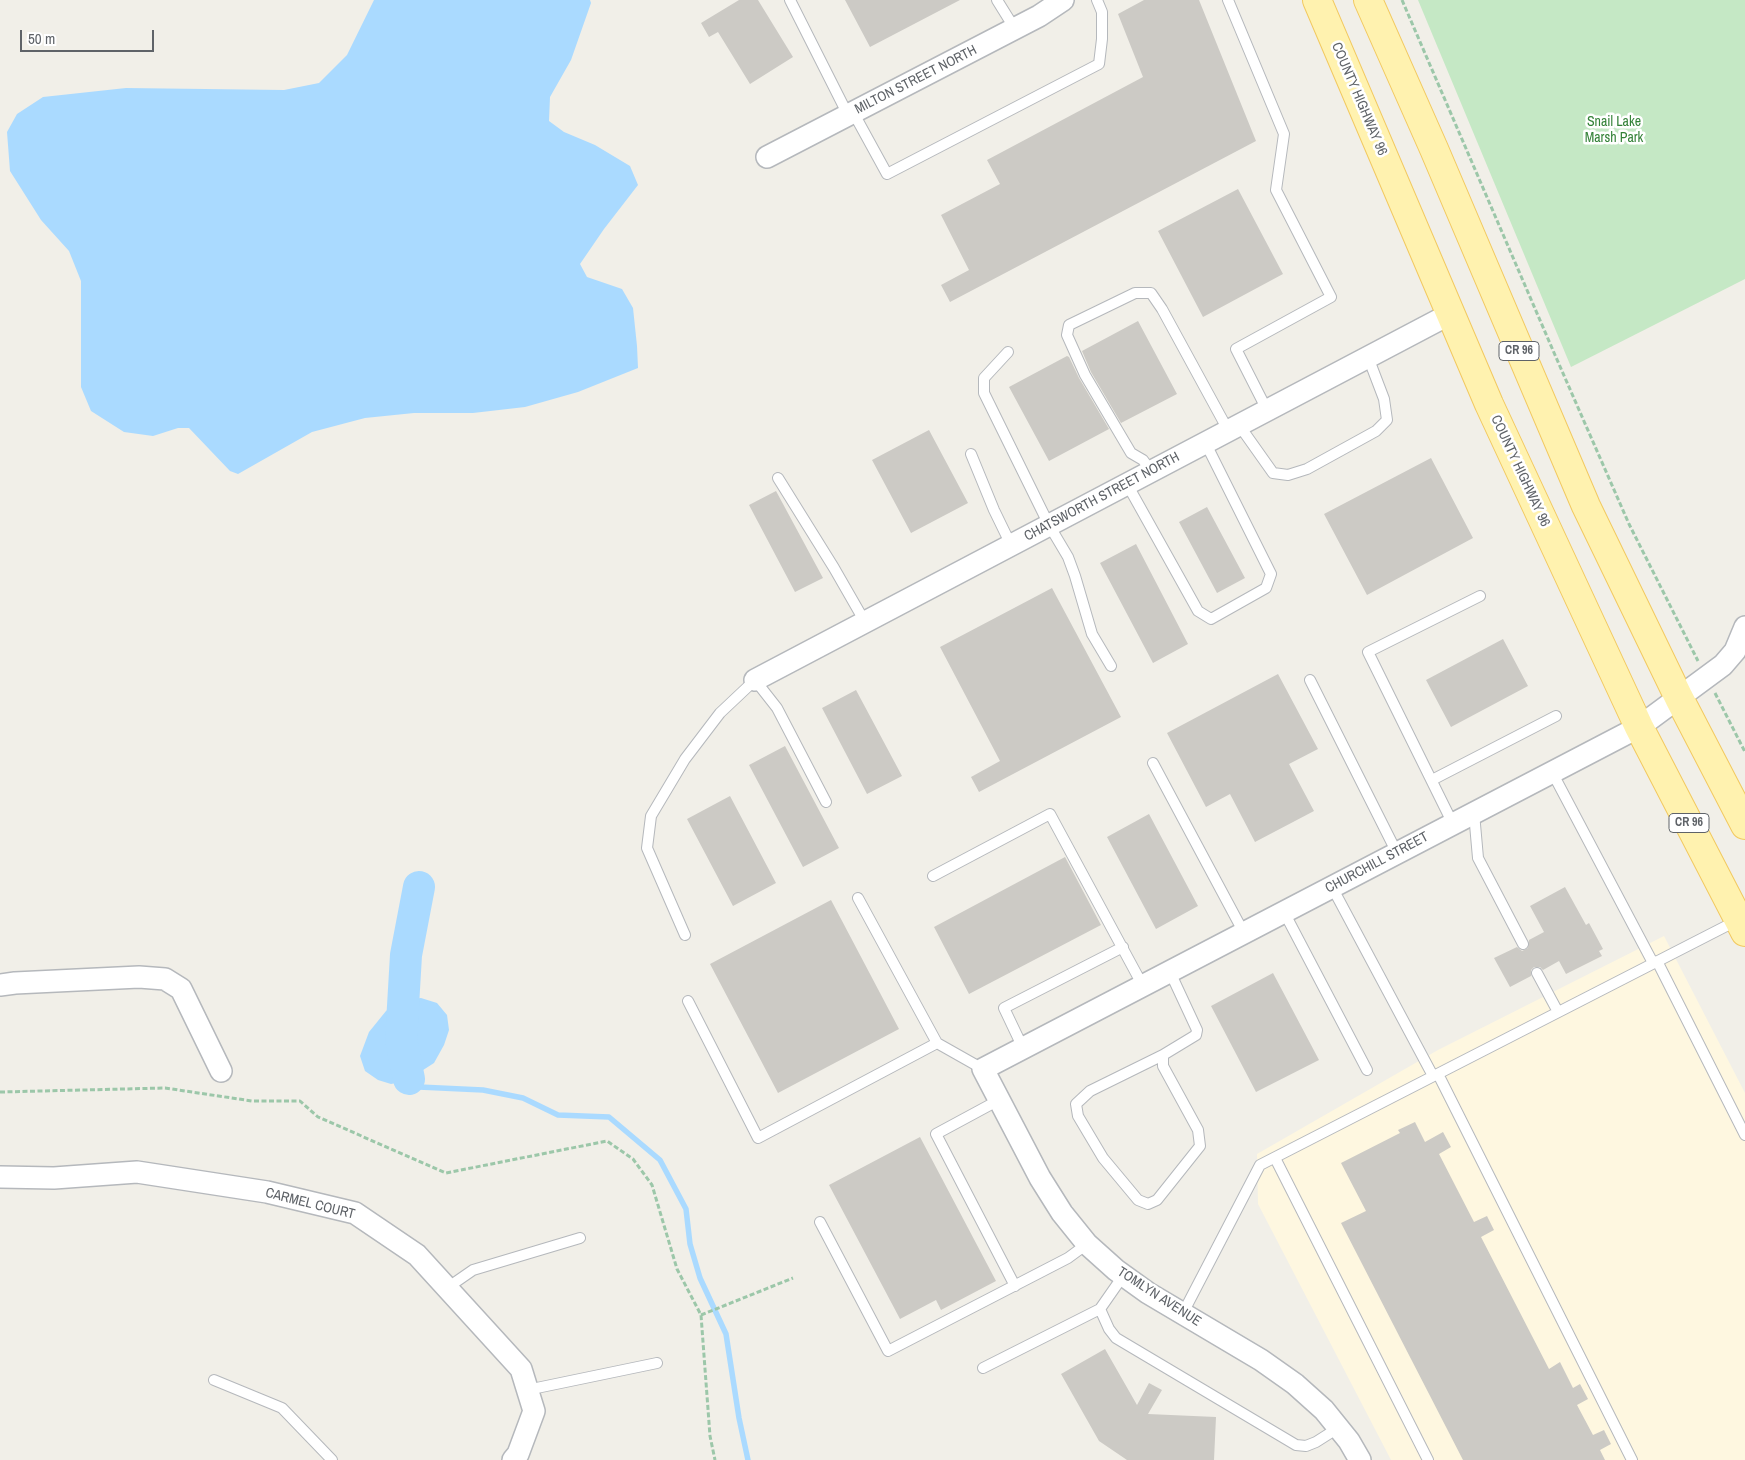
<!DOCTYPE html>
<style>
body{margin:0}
#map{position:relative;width:1745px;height:1460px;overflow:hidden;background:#f1efe8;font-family:"Archivo Narrow",sans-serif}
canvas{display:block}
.scale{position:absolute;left:20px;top:30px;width:134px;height:22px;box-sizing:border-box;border:2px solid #5f6368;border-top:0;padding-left:6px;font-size:15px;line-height:18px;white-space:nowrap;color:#5f6368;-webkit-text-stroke:4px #fff;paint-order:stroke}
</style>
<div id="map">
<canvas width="1745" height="1460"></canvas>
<div class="scale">50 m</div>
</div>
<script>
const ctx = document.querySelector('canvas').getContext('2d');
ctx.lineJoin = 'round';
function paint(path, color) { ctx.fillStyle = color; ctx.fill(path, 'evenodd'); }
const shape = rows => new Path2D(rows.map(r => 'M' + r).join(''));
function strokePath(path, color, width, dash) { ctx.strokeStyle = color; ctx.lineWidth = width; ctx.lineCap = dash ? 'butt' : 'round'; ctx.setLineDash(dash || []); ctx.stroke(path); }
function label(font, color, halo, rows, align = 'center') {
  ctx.font = font + ' "Archivo Narrow",sans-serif'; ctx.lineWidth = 5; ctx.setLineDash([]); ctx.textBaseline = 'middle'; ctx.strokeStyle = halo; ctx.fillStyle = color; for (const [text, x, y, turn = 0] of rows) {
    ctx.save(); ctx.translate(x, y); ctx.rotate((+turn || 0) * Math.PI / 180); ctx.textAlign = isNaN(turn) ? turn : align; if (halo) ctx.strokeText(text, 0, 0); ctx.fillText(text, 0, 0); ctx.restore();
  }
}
paint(shape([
 [1664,936,1745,1093,1745,1460,1391,1460,1258,1204,1257,1154,1438,1050]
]), '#fef7e0');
paint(shape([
 [1418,0,1745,0,1745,279,1571,367]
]), '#c5e8c5');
paint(shape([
 [374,0,590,0,591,3,571,60,550,97,549,121,564,132,595,145,630,166,638,185,604,229,580,264,587,277,622,289,633,308,637,346,638,368,578,392,525,407,473,413,414,413,365,418,312,432,238,474,230,471,189,428,178,428,153,436,124,432,91,411,81,387,81,281,69,251,41,220,10,171,7,132,17,114,43,97,126,88,284,90,319,83,347,55],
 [421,998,437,1003,447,1015,449,1030,444,1045,434,1063,406,1081,391,1084,378,1080,365,1071,360,1056,369,1032,386,1011,399,1000]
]), '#aadaff');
strokePath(shape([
 [409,1079,419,1087,483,1090,523,1098,558,1115,609,1117,660,1160,686,1209,690,1244,700,1278,726,1334,739,1418,748,1460]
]), '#aadaff', 5.5);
strokePath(shape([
 [409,1079,401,1040,406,955,419,887]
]), '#aadaff', 32);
paint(shape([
 [739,0,758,0,793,57,750,84,718,32,709,37,701,23],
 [845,0,960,0,870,47],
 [1144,0,1199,0,1256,141,950,302,941,285,969,270,941,215,1000,184,987,160,1143,77,1118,14],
 [1238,189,1283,274,1203,317,1158,231],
 [1138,321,1177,394,1121,423,1091,372,1082,351],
 [1067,356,1069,357,1079,378,1109,429,1049,461,1009,387],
 [929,430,968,503,911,533,872,460],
 [1431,458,1473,538,1367,595,1324,514],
 [776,491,823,578,795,592,749,505],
 [1207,507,1245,578,1217,593,1179,522],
 [1136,544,1188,644,1153,663,1100,563],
 [1052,588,1121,717,979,792,971,777,1000,761,940,647],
 [1503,639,1528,686,1451,727,1426,680],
 [1278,674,1318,749,1289,764,1314,811,1255,842,1230,794,1206,807,1167,733],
 [856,690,902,776,867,794,822,708],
 [785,746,839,848,803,867,749,765],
 [730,796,776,883,733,906,687,819],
 [1149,814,1198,906,1156,929,1107,837],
 [1065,857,1101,925,969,994,934,927],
 [1565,887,1586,925,1589,923,1603,949,1599,951,1602,956,1566,974,1559,961,1543,970,1540,967,1534,967,1531,970,1531,976,1510,987,1494,958,1517,947,1522,951,1528,948,1529,940,1544,932,1530,906],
 [831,900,899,1029,778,1093,710,964],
 [1273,973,1319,1060,1256,1092,1211,1006],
 [1415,1122,1425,1142,1443,1132,1451,1147,1439,1154,1474,1222,1487,1216,1494,1230,1481,1237,1549,1369,1560,1362,1573,1388,1580,1384,1588,1399,1577,1405,1593,1435,1604,1430,1611,1444,1600,1450,1605,1460,1463,1460,1341,1223,1366,1211,1341,1163,1400,1133,1398,1130],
 [920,1137,996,1281,941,1310,936,1300,900,1319,829,1185],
 [1105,1349,1137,1405,1149,1383,1162,1390,1148,1414,1216,1417,1214,1460,1127,1460,1099,1441,1061,1374]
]), '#cccac5');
const lane = shape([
 [790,0,848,115],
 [997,0,1015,29],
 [1228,0,1284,134,1276,190,1331,297,1236,349,1267,410],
 [853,112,887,174,1099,64,1102,39,1102,12,1097,0],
 [1008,352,984,378,984,393,1049,525,1068,557,1075,576,1092,634,1111,666],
 [1239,425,1273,473,1288,475,1307,469,1376,431,1387,420,1384,399,1368,357],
 [971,454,994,510,1011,545],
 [1151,471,1143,460,1131,453,1085,375,1067,335,1069,325,1135,293,1151,293,1162,309,1228,430],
 [778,478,834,568,865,622],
 [1127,484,1198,611,1211,619,1266,588,1271,574,1205,442],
 [1310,680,1397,853],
 [1153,763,1244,933],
 [1552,772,1653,963],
 [1432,780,1556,716],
 [1474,813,1478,858,1523,944],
 [1453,824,1368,652,1480,596],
 [933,876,1050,814,1143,986],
 [1332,887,1433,1076],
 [858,898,937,1043],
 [1284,912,1367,1070],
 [685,935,647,848,651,816,685,759,720,713,755,680,777,708,826,802],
 [1657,961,1745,1135],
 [1537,973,1558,1012],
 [688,1001,758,1138,937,1043,983,1069],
 [1023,1048,1004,1008,1123,947],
 [1163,1055,1090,1091,1076,1104,1078,1116,1103,1158,1138,1200,1148,1204,1157,1200,1200,1146,1198,1130,1163,1066,1163,1055,1196,1035,1197,1030,1170,972],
 [1438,1074,1632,1460],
 [999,1100,936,1134,1015,1286],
 [1275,1158,1428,1460],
 [820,1222,888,1351,1068,1258,1087,1244],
 [1123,1276,1100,1309,1109,1329,1116,1338,1296,1445,1306,1446,1316,1442,1338,1428],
 [447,1288,473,1270,580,1238],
 [1183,1313,1260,1165,1738,920],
 [983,1368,1100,1309],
 [214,1380,282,1408,332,1460],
 [527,1390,657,1363]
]);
const street = shape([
 [767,157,1039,16,1063,0],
 [755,680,1450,314],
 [0,985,15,983,139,977,165,979,181,989,221,1071],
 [0,1177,54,1178,137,1172,267,1192,355,1213,417,1255,521,1369,534,1411,518,1454,513,1460],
 [1360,1460,1349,1441,1324,1410,1295,1384,1261,1360,1148,1293,1116,1270,1087,1244,1062,1213,1040,1178,983,1069,1639,727,1723,665,1735,651,1745,627]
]);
const primary = shape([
 [1317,0,1489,404,1639,727,1745,932],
 [1368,0,1434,149,1586,506,1679,698,1745,825]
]);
strokePath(lane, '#b5b8bc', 12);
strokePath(street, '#b5b8bc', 24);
strokePath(primary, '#f2c960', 30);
strokePath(shape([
 [1402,0,1555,355,1629,524,1698,661],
 [1715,693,1745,752],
 [0,1092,165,1088,252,1101,300,1101,318,1117,446,1173,607,1141,633,1159,652,1185,677,1269,701,1315,710,1436,715,1460],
 [701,1315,793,1278]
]), '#9cc7a9', 3, [5, 2.5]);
strokePath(lane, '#fff', 10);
strokePath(street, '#fff', 21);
strokePath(primary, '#fff2af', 28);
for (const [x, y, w] of [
 [1519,351,40],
 [1689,823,40]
]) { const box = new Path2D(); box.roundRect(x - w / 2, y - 9.5, w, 19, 4); ctx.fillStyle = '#fff'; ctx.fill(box); strokePath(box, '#5f6368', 1); }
label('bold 12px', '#5f6368', null, [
 ["CR 96",1519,351],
 ["CR 96",1689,823]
]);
label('14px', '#5f6368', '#fff', [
 ["MILTON STREET NORTH",916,80,-27],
 ["COUNTY HIGHWAY 96",1359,99,67],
 ["COUNTY HIGHWAY 96",1520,471,65],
 ["CHATSWORTH STREET NORTH",1102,497,-28],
 ["CHURCHILL STREET",1377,863,-28],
 ["CARMEL COURT",310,1204,14],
 ["TOMLYN AVENUE",1159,1297,33]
]);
label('14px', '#348238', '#fff', [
 ["Snail Lake",1614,122],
 ["Marsh Park",1614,138]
]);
</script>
